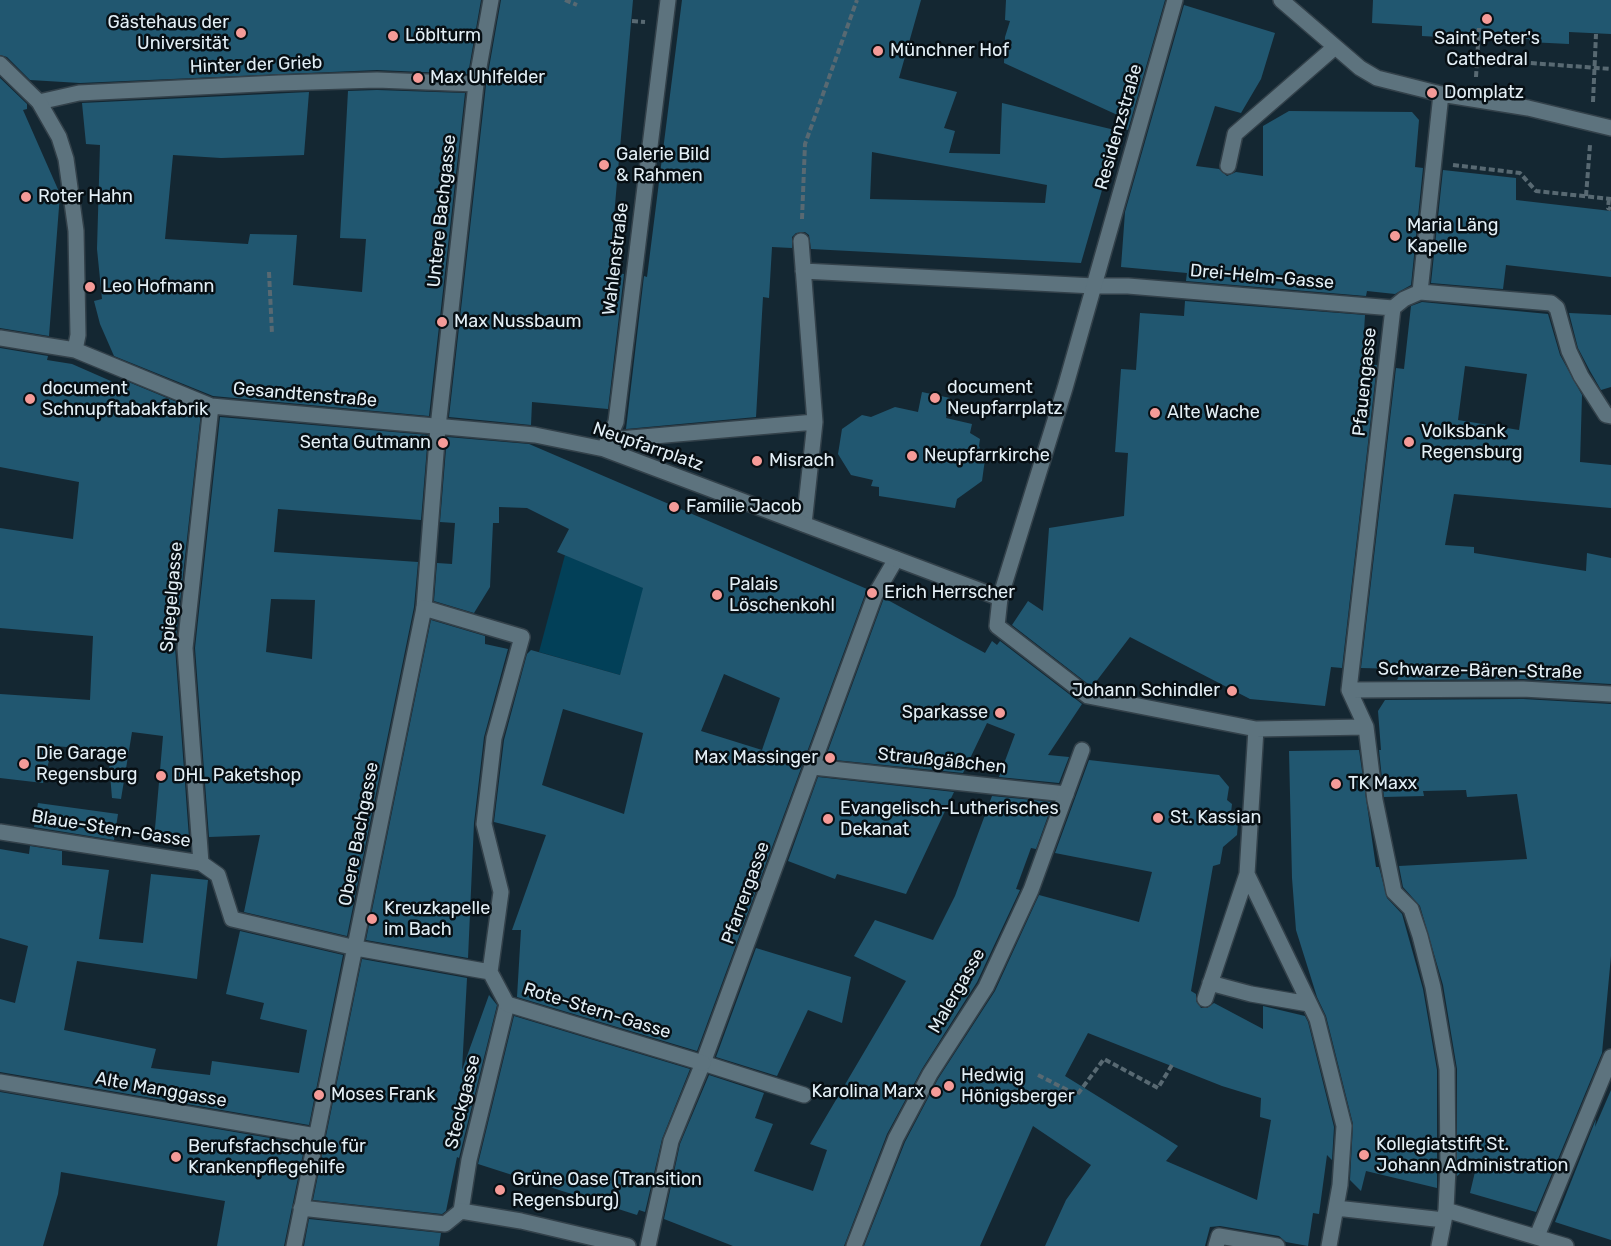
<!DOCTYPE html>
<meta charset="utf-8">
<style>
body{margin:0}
canvas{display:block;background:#142732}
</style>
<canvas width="1611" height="1246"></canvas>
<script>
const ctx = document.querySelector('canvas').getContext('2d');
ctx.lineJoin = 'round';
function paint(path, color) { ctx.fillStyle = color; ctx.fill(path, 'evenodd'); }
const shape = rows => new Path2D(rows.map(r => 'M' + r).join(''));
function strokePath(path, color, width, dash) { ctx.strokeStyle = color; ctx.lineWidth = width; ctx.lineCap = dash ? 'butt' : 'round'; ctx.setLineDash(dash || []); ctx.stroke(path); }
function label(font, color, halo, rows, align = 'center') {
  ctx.font = font + ' Rubik,sans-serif'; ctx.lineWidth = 5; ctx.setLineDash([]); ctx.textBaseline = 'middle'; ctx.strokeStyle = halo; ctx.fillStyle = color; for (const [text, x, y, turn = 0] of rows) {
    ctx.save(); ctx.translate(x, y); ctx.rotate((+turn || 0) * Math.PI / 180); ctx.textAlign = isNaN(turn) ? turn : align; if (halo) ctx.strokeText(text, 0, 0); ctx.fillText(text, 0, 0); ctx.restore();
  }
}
paint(shape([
 [565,555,644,588,620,675,539,652]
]), '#024058');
paint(shape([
 [0,0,481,0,468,74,377,70,80,83,30,80,7,57,0,55],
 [501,0,633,0,609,273,624,274,608,409,532,402,531,425,449,417,486,85],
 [682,0,921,0,899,78,957,92,944,128,955,131,949,153,1000,154,1002,103,1119,131,1081,263,811,249,809,235,805,232,796,233,792,237,792,248,772,247,769,298,763,297,756,417,626,429,644,276,647,277],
 [872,152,1047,185,1045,203,870,199],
 [1006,0,1165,0,1128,130,1120,128,1124,118,1004,63,1005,37,1010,21,1005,20],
 [1373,0,1611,0,1611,34,1569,32,1569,44,1529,42,1529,39,1495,40,1422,36,1422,26,1372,23],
 [1184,5,1275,33,1261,79,1241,113,1215,106,1196,166,1219,169,1227,176,1236,172,1263,176,1263,126,1289,111,1412,112,1419,120,1415,167,1423,168,1411,285,1395,294,1367,291,1366,296,1186,281,1187,273,1121,267,1125,212],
 [0,78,27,104,27,109,23,110,60,194,49,336,0,328],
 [377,90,465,93,429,416,213,396,114,356,100,324,94,301,102,299,97,249,100,145,86,144,82,103,309,92,304,155,221,158,173,155,165,239,248,244,250,234,297,235,293,285,362,292,366,239,340,238,348,91],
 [1443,170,1516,178,1516,200,1611,211,1611,277,1506,265,1503,289,1431,283],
 [1185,301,1365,315,1362,364,1377,365,1342,668,1331,667,1325,706,1250,699,1130,637,1092,687,1012,625,1028,601,1043,611,1049,528,1124,516,1128,453,1115,452,1121,369,1136,370,1140,313,1184,316],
 [1422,302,1548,314,1560,355,1582,395,1580,462,1611,465,1611,508,1454,494,1445,545,1474,547,1474,553,1586,571,1587,553,1611,558,1611,684,1523,679,1397,680,1403,669,1361,668,1396,368,1404,369,1411,306],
 [1465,366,1527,374,1519,430,1458,420],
 [1569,313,1611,315,1611,387,1601,390,1590,371,1578,348],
 [0,348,48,356,47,360,72,364,129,389,126,381,201,412,175,647,189,838,154,840,163,736,132,732,121,799,112,798,108,750,53,746,43,783,0,778,0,694,90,700,93,636,0,628,0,528,73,539,79,482,0,467],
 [922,392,950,398,946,418,972,424,970,433,980,439,979,446,985,459,982,481,957,499,955,508,879,496,879,487,871,486,873,480,851,475,838,454,842,429,862,415,871,417,895,407,918,412],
 [220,417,428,435,421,520,278,509,274,552,418,562,414,607,347,936,244,912,260,835,209,837,195,648],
 [271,599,315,600,312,659,266,652],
 [447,437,529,444,867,589,697,1051,517,997,521,930,512,930,546,835,494,822,504,740,527,654,531,650,620,675,643,588,557,552,569,529,527,508,499,507,499,523,493,523,490,587,474,613,434,601,437,563,452,564,455,523,440,522],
 [724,674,780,698,762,750,701,731],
 [563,709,643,733,624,814,542,785],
 [884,598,985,653,992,641,997,645,1000,641,1082,704,1048,755,1069,757,1059,783,999,777,1015,734,987,723,963,773,825,759],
 [431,620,485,636,485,644,508,649,484,737,474,823,468,958,366,940],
 [1523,699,1611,704,1611,956,1602,1053,1536,1212,1470,1193,1478,1159,1457,1176,1457,1069,1443,985,1420,906,1403,887,1399,866,1527,859,1517,794,1467,797,1466,790,1423,791,1424,796,1384,797,1379,750,1381,750,1378,711,1385,700],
 [1359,750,1376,867,1379,867,1387,898,1402,914,1423,989,1437,1070,1437,1188,1366,1171,1361,1191,1350,1180,1353,1124,1326,1016,1317,997,1296,930,1292,878,1289,751],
 [1089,760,1219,775,1229,787,1227,800,1232,804,1231,813,1238,823,1237,835,1223,847,1220,864,1213,866,1191,991,1196,994,1196,1001,1201,1008,1207,1008,1214,1003,1263,1029,1263,1006,1305,1016,1308,1022,1334,1127,1332,1160,1327,1155,1319,1214,1313,1213,1308,1246,1286,1242,1279,1236,1220,1226,1210,1227,1205,1246,1045,1246,1066,1200,1091,1165,1033,1126,980,1246,864,1246,905,1142,938,1079,995,991,1039,895,1139,922,1152,872,1055,853],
 [1088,1033,1222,1086,1261,1098,1260,1117,1271,1120,1257,1200,1166,1161,1178,1146,1065,1076],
 [818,777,954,792,906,894,837,874,835,879,788,861],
 [992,796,1053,802,1036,849,1031,848,1016,889,1020,890,977,982,922,1069,887,1134,844,1246,733,1246,664,1219,680,1144,709,1075,764,1093,755,1118,773,1124,754,1171,813,1191,827,1150,810,1144,906,981,854,956,875,920,933,940,955,896],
 [38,803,118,814,114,840,34,827],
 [30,846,62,851,62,865,109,870,99,939,143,943,151,874,208,880,197,979,77,961,64,1030,156,1049,151,1068,210,1075,212,1061,299,1073,307,1030,260,1019,264,1003,226,994,240,931,343,955,309,1125,0,1072,0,999,15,1003,28,946,0,938,0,849,29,854],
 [756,948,851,977,842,1023,808,1010,777,1076,716,1057],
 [362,959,467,978,462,1070,489,995,497,1005,459,1158,457,1157,446,1211,442,1214,313,1200],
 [514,1016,690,1069,662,1139,645,1212,639,1210,637,1215,478,1164],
 [1611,1090,1611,1240,1555,1222,1596,1119,1595,1127],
 [0,1092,305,1144,284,1246,217,1246,225,1201,61,1172,58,1194,43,1246,0,1246],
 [309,1219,441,1233,439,1246,304,1246]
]), '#215770');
const service = shape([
 [813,767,1066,794,1082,750],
 [703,1063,804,1095],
 [1537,1236,1611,1057]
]);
const pedestrian = shape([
 [1281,0,1360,68,1377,78,1441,94,1528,108,1611,128],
 [39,102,79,93,279,83,377,80,476,84],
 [1228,166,1235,134,1335,47],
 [801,241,815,422,804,524],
 [803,271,1094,286,1128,286,1393,308],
 [1420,292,1441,94],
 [608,440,815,422],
 [1000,598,997,626,1088,696,1256,729,1366,727],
 [424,608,438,427,476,84,491,0],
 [1349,690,1393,308,1404,299,1420,292,1551,303,1557,308,1569,351,1581,376,1606,415,1611,416],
 [1349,690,1366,727,1375,800,1394,892,1411,909,1420,936,1433,987,1447,1069,1448,1168,1446,1210,1439,1246],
 [1349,690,1523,689,1611,694],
 [1256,729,1247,874,1317,1019,1344,1126,1340,1185,1329,1246],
 [1210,983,1251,994,1309,1004],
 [1205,999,1247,874],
 [0,1082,316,1136],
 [1336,1208,1444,1220],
 [1446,1210,1566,1246],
 [461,1211,469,1160,507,1004],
 [648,1246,671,1141,703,1063,875,595,896,559],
 [854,1246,896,1138,930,1074,986,987,1031,890,1066,794],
 [1216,1246,1219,1236,1277,1246]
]);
const minor = shape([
 [0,64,39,102,59,137,66,159,76,231,78,335,75,350],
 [0,338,75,350,211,406,535,435,604,449,1000,598,1065,388,1175,0],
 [604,449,616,422,668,0],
 [0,832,201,863,218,875,232,919,356,948,490,972,507,1004,703,1063],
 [201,863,185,648,211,406],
 [301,1208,445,1224,461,1211,521,1221,628,1246],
 [294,1246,424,608,522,637,494,738,484,824,501,892,490,972]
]);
strokePath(service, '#33414a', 18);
strokePath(pedestrian, '#33414a', 18);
strokePath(minor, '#33414a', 18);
strokePath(shape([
 [565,0,577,5],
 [632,21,645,22],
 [1477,59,1611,69],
 [1476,77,1479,28],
 [1593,102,1596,34],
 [1453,165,1520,173,1536,191,1611,199],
 [1586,196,1590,145],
 [1609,199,1608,208,1611,209],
 [802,219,805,144,857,0],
 [269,272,272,334],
 [1038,1075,1077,1095,1104,1059,1158,1088,1172,1065]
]), '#586972', 4, [6, 3]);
strokePath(service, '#5d737e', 15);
strokePath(pedestrian, '#5d737e', 15);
strokePath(minor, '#5d737e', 15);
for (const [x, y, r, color] of [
 [1487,19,6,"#f59b98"],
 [241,33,6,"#f59b98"],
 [393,36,6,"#f59b98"],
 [878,51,6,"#f59b98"],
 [418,78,6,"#f59b98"],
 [1432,93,6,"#f59b98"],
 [604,165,6,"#f59b98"],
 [26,197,6,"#f59b98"],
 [1395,236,6,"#f59b98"],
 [90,287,6,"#f59b98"],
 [442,322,6,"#f59b98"],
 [935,398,6,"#f59b98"],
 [30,399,6,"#f59b98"],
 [1155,413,6,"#f59b98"],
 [1409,442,6,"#f59b98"],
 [443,443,6,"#f59b98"],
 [912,456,6,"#f59b98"],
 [757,461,6,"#f59b98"],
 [674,507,6,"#f59b98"],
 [872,593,6,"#f59b98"],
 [717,595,6,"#f59b98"],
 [1232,691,6,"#f59b98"],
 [1000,713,6,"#f59b98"],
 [830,758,6,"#f59b98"],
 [24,764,6,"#f59b98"],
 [161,776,6,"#f59b98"],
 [1336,784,6,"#f59b98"],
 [1158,818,6,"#f59b98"],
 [828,819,6,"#f59b98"],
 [372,919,6,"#f59b98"],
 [949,1086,6,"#f59b98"],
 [936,1092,6,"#f59b98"],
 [319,1095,6,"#f59b98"],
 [1364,1155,6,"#f59b98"],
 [176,1157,6,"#f59b98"],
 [500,1190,6,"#f59b98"]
]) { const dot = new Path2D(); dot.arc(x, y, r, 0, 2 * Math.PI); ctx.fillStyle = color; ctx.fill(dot); strokePath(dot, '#070f14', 2); }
label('18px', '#e3eff6', '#070f14', [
 ["Gästehaus der",229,23,"right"],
 ["Universität",229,44,"right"],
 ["Löblturm",405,36],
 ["Saint Peter's",1487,39,"center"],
 ["Cathedral",1487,60,"center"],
 ["Münchner Hof",890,51],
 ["Max Uhlfelder",430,78],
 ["Domplatz",1444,93],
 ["Galerie Bild",616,155],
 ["& Rahmen",616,176],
 ["Roter Hahn",38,197],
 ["Maria Läng",1407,226],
 ["Kapelle",1407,247],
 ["Leo Hofmann",102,287],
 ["Max Nussbaum",454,322],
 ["document",947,388],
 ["Neupfarrplatz",947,409],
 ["document",42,389],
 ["Schnupftabakfabrik",42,410],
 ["Alte Wache",1167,413],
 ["Volksbank",1421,432],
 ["Regensburg",1421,453],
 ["Senta Gutmann",431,443,"right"],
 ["Neupfarrkirche",924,456],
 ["Misrach",769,461],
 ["Familie Jacob",686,507],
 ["Palais",729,585],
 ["Löschenkohl",729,606],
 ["Erich Herrscher",884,593],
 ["Johann Schindler",1220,691,"right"],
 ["Sparkasse",988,713,"right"],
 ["Die Garage",36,754],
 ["Regensburg",36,775],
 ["Max Massinger",818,758,"right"],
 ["DHL Paketshop",173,776],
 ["TK Maxx",1348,784],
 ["Evangelisch-Lutherisches",840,809],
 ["Dekanat",840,830],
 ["St. Kassian",1170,818],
 ["Kreuzkapelle",384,909],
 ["im Bach",384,930],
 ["Hedwig",961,1076],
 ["Hönigsberger",961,1097],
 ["Karolina Marx",924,1092,"right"],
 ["Moses Frank",331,1095],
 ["Kollegiatstift St.",1376,1145],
 ["Johann Administration",1376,1166],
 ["Berufsfachschule für",188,1147],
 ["Krankenpflegehilfe",188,1168],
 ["Grüne Oase (Transition",512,1180],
 ["Regensburg)",512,1201]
], 'left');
label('18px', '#e3eff6', '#070f14', [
 ["Hinter der Grieb",256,65,-2],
 ["Residenzstraße",1119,127,-74],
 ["Untere Bachgasse",442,211,-84],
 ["Wahlenstraße",616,259,-83],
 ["Drei-Helm-Gasse",1262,277,5],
 ["Pfauengasse",1365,382,-84],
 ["Gesandtenstraße",305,395,5],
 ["Neupfarrplatz",648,447,19],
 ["Spiegelgasse",172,597,-85],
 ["Schwarze-Bären-Straße",1480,671,1],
 ["Straußgäßchen",942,761,6],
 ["Blaue-Stern-Gasse",111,829,9],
 ["Obere Bachgasse",359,834,-79],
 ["Pfarrergasse",746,893,-70],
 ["Malergasse",957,991,-60],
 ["Rote-Stern-Gasse",597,1011,17],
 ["Alte Manggasse",161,1090,10],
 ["Steckgasse",463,1102,-76]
]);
</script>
